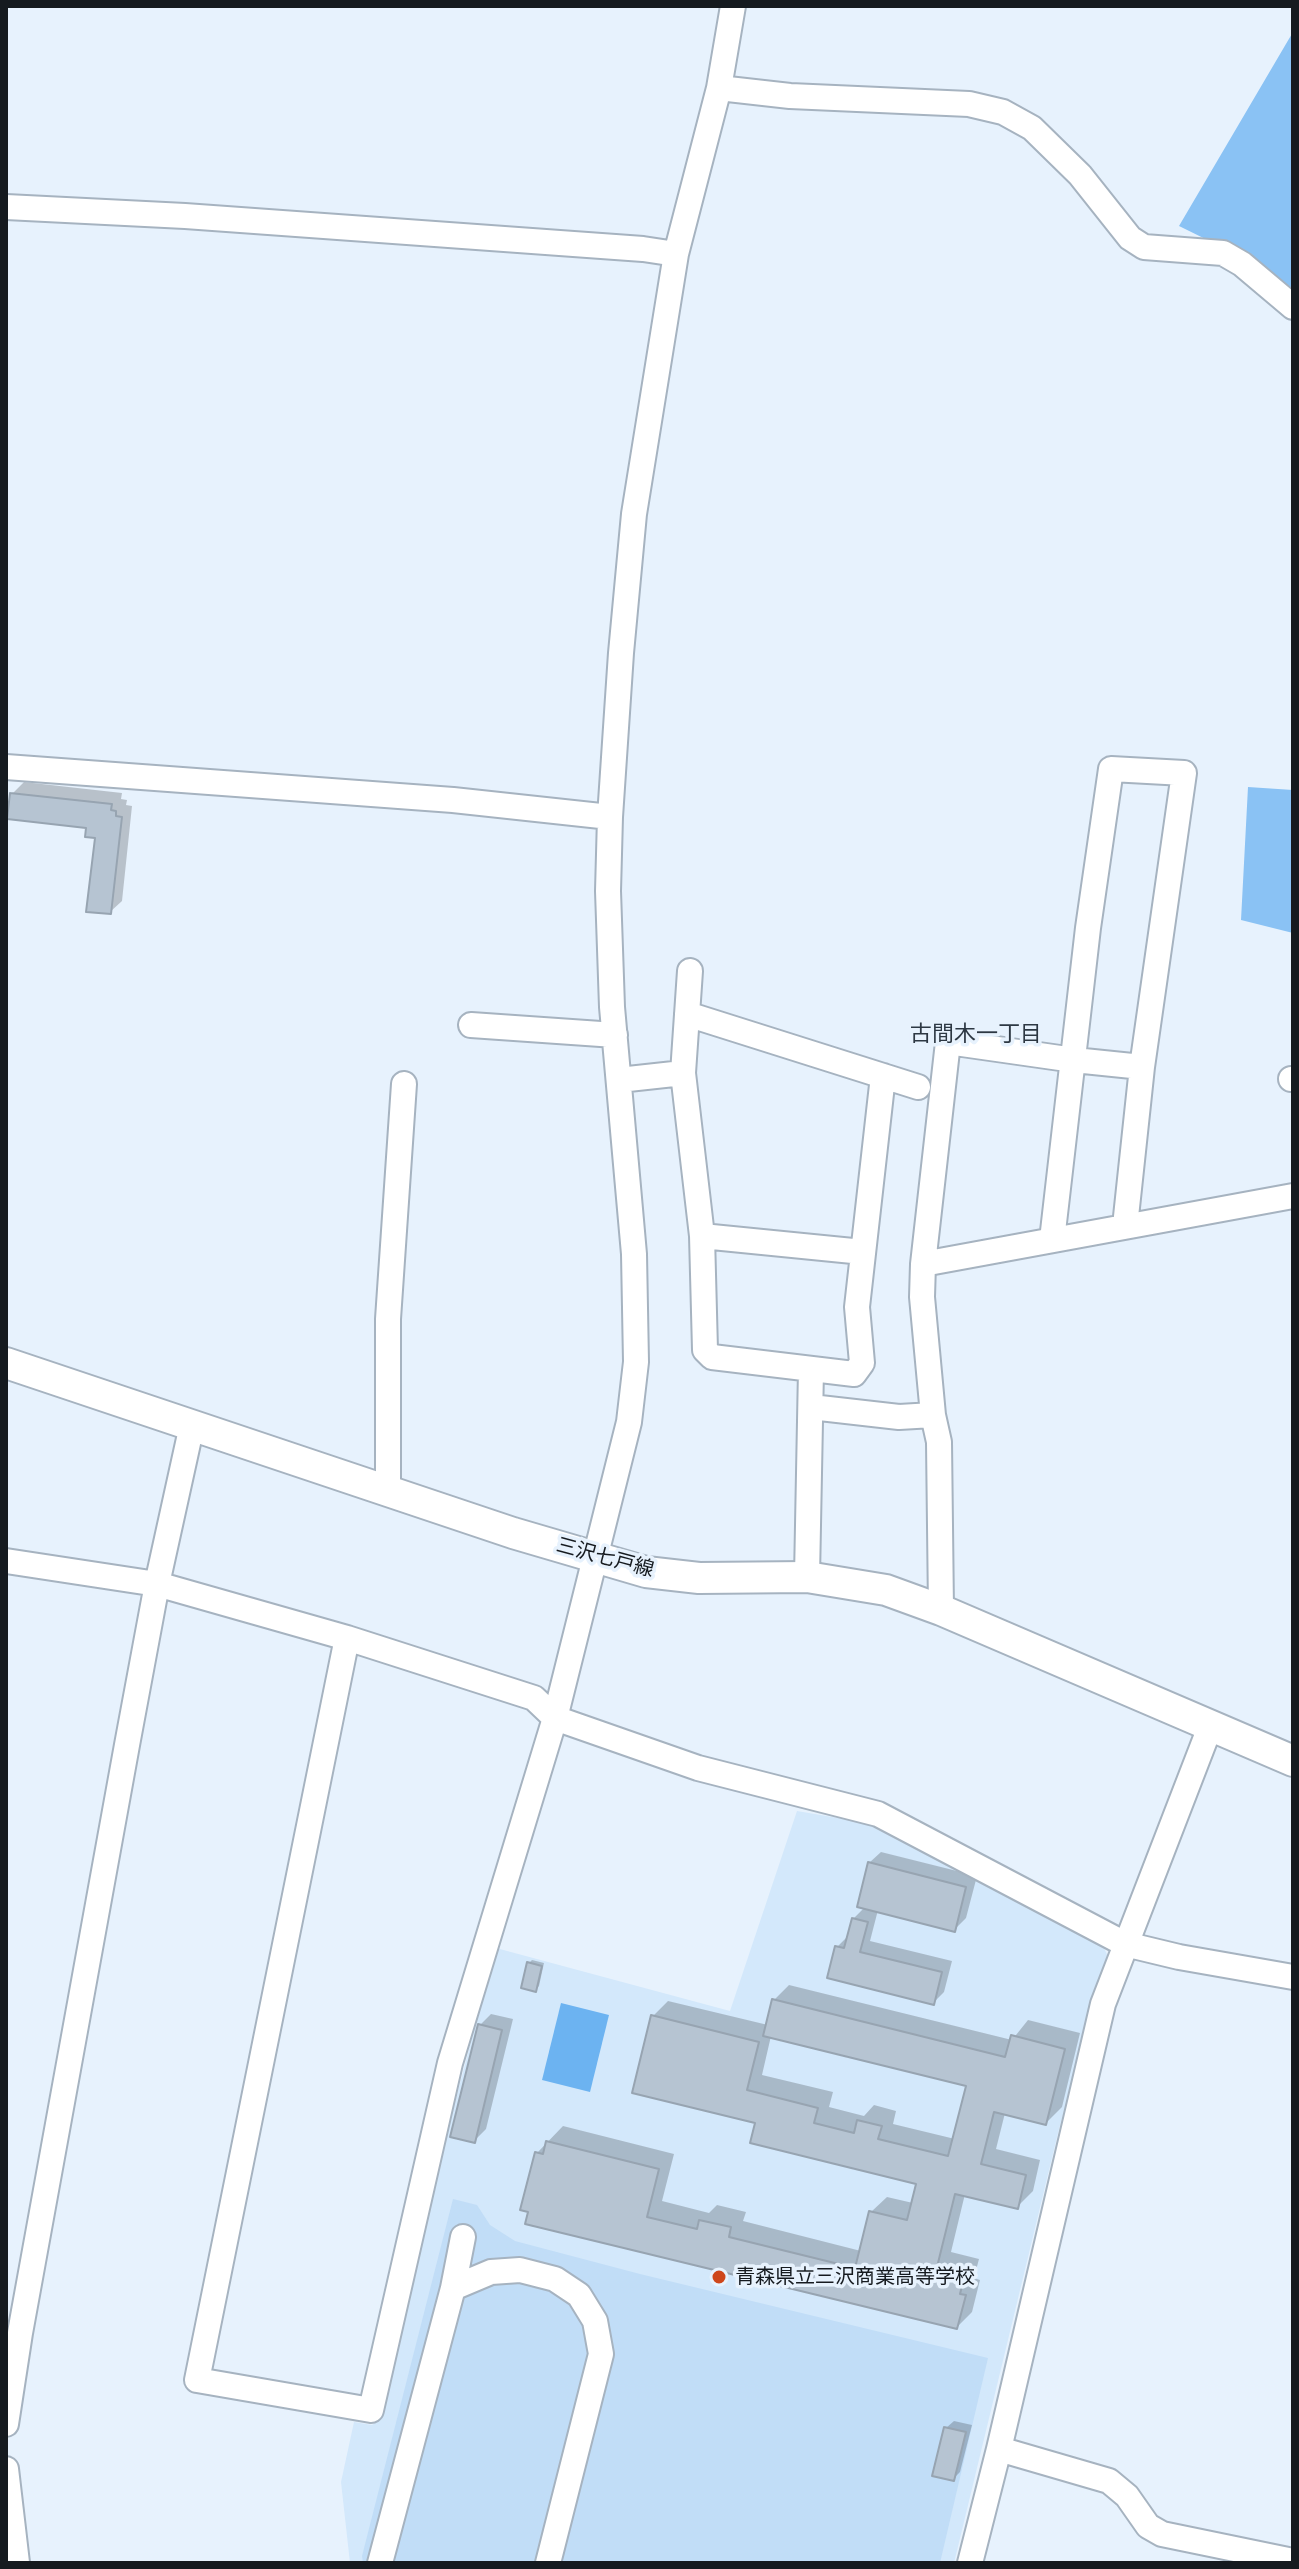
<!DOCTYPE html>
<meta charset="utf-8">
<style>
body{margin:0}
#map{position:relative;width:1299px;height:2569px;overflow:hidden;background:#e7f2fd;font-family:"PT Sans Narrow",sans-serif}
canvas{display:block}
.frame{position:absolute;inset:0;border:8px solid #151a1f;pointer-events:none}
</style>
<div id="map">
<canvas width="1299" height="2569"></canvas>
<div class="frame"></div>
</div>
<script>
const ctx = document.querySelector('canvas').getContext('2d');
ctx.lineJoin = 'round';
function paint(path, color) { ctx.fillStyle = color; ctx.fill(path, 'evenodd'); }
const shape = rows => new Path2D(rows.map(r => 'M' + r).join(''));
function strokePath(path, color, width, dash) { ctx.strokeStyle = color; ctx.lineWidth = width; ctx.lineCap = dash ? 'butt' : 'round'; ctx.setLineDash(dash || []); ctx.stroke(path); }
function label(font, color, halo, rows, align = 'center') {
  ctx.font = font + ' "PT Sans Narrow","Noto Sans JP",sans-serif'; ctx.lineWidth = 7; ctx.setLineDash([]); ctx.textBaseline = 'middle'; ctx.strokeStyle = halo; ctx.fillStyle = color; for (const [text, x, y, turn = 0] of rows) {
    ctx.save(); ctx.translate(x, y); ctx.rotate((+turn || 0) * Math.PI / 180); ctx.textAlign = isNaN(turn) ? turn : align; if (halo) ctx.strokeText(text, 0, 0); ctx.fillText(text, 0, 0); ctx.restore();
  }
}
paint(shape([
 [797,1811,879,1825,1101,1941,1108,1957,1059,2129,954,2563,350,2563,341,2482,354,2422,372,2425,382,2417,446,2136,496,1948,730,2011]
]), '#d3e8fb');
paint(shape([
 [453,2199,477,2205,490,2225,515,2241,640,2274,988,2358,940,2563,363,2563,362,2556]
]), '#c1ddf7');
paint(shape([
 [1293,32,1293,297,1240,256,1179,226],
 [1248,787,1293,790,1293,933,1241,920]
]), '#8ac2f4');
paint(shape([
 [561,2003,609,2015,590,2092,542,2080]
]), '#6cb3f1');
paint(shape([
 [24,782,122,793,121,799,127,800,126,805,132,806,122,901,110,912,97,836,88,827,12,794],
 [881,1852,977,1876,966,1918,954,1930,878,1910,870,1941,952,1961,944,1992,933,2003,837,1947,848,1936,853,1919,865,1907,869,1863],
 [532,1960,544,1963,539,1986,536,1989,529,1963],
 [789,1985,1012,2040,1028,2020,1080,2033,1062,2107,1046,2123,1005,2113,996,2149,1040,2160,1033,2191,1017,2207,965,2194,951,2252,979,2259,974,2278,980,2280,972,2312,957,2327,527,2223,537,2153,563,2126,674,2154,662,2201,709,2213,717,2205,746,2212,743,2221,861,2251,871,2212,887,2197,913,2203,918,2183,758,2122,653,2016,668,2001,768,2025,774,2000],
 [771,2036,968,2085,955,2139,893,2124,896,2111,874,2105,864,2116,829,2107,833,2092,762,2075],
 [491,2014,513,2019,486,2129,474,2141,480,2025],
 [954,2421,972,2425,960,2472,953,2479,946,2428]
]), '#0003');
const building = shape([
 [10,793,112,804,111,810,116,811,116,816,122,817,111,914,86,912,95,838,85,837,86,828,7,819,10,793],
 [868,1862,966,1887,955,1932,857,1907,868,1862],
 [852,1918,868,1922,860,1952,942,1972,934,2005,827,1978,835,1946,844,1948,852,1918],
 [527,1962,542,1966,536,1992,521,1988,527,1962],
 [772,1999,1005,2057,1011,2035,1065,2049,1046,2125,994,2112,981,2164,1026,2175,1018,2209,955,2194,937,2267,965,2274,960,2294,966,2295,957,2329,525,2224,528,2212,520,2210,535,2152,543,2154,546,2141,659,2169,647,2217,697,2229,699,2220,731,2227,729,2237,855,2268,869,2211,907,2220,916,2184,750,2143,755,2123,632,2093,651,2015,759,2042,747,2090,818,2108,814,2123,854,2133,857,2120,882,2126,878,2139,948,2156,966,2086,763,2036,772,1999],
 [478,2024,502,2030,475,2143,450,2137,478,2024],
 [944,2427,966,2432,954,2481,932,2476,944,2427]
]);
paint(building, '#b6c4d2');
strokePath(building, '#97a4b1', 2);
const minor = shape([
 [719,88,790,96,969,104,1003,112,1032,128,1080,175,1130,238,1144,247,1223,253,1242,264,1293,307],
 [6,207,185,216,643,249,676,254],
 [6,767,453,800,610,817],
 [690,971,683,1073,702,1236,705,1350,712,1357,854,1374,862,1363,857,1307,883,1076],
 [687,1014,918,1087],
 [471,1025,615,1035],
 [1291,1079,1293,1079],
 [619,1080,683,1073],
 [702,1236,863,1252],
 [1052,1240,1088,928,1111,769,1184,773,1142,1067,1125,1226],
 [923,1264,1293,1196],
 [811,1407,899,1417,933,1415],
 [388,1492,388,1319,404,1084],
 [6,1561,157,1584,347,1638,534,1698,555,1718,698,1768,878,1814,1125,1944,1179,1957,1293,1977],
 [807,1577,811,1369],
 [941,1610,939,1442,933,1415,922,1297,923,1264,948,1042,1074,1060,1142,1067],
 [347,1638,197,2380,371,2410,450,2063,555,1718,629,1422,636,1362,634,1254,612,1007,608,891,610,817,621,653,634,514,676,254,719,88,733,6],
 [453,2288,463,2237],
 [6,2424,20,2333,127,1745,157,1584,192,1425],
 [999,2449,1109,2481,1127,2496,1148,2526,1162,2534,1293,2561],
 [6,2469,17,2563],
 [380,2563,453,2288,491,2272,520,2270,555,2279,579,2295,595,2321,601,2354,548,2563],
 [970,2563,999,2449,1103,2004,1210,1727]
]);
const major = shape([
 [6,1363,513,1533,646,1572,699,1578,807,1577,886,1590,941,1610,1293,1761]
]);
strokePath(minor, '#a6b3c0', 28);
strokePath(major, '#a6b3c0', 34);
strokePath(minor, '#fff', 24);
strokePath(major, '#fff', 30);
for (const [x, y, r, color] of [
 [719,2277,8,"#ce461b"]
]) { const dot = new Path2D(); dot.arc(x, y, r, 0, 2 * Math.PI); ctx.fillStyle = color; ctx.fill(dot); strokePath(dot, '#e7f2fd', 3); }
label('20px', '#151a1f', '#e7f2fd', [
 ["三沢七戸線",605,1558,15]
]);
label('20px', '#151a1f', '#e7f2fd', [
 ["青森県立三沢商業高等学校",735,2277]
], 'left');
label('22px', '#2d3843', '#e7f2fd', [
 ["古間木一丁目",976,1035]
]);
</script>
